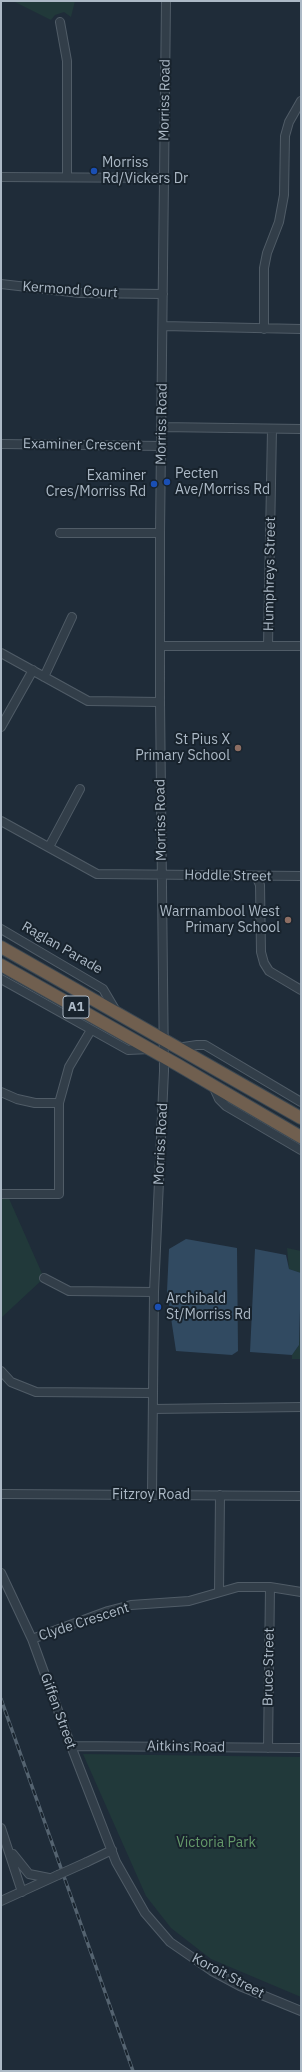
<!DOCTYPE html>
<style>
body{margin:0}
#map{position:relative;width:302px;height:2072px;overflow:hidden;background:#1f2c39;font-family:"IBM Plex Sans",sans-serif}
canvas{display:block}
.frame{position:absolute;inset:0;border:2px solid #acb9c6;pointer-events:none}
</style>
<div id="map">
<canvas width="302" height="2072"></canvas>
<div class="frame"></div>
</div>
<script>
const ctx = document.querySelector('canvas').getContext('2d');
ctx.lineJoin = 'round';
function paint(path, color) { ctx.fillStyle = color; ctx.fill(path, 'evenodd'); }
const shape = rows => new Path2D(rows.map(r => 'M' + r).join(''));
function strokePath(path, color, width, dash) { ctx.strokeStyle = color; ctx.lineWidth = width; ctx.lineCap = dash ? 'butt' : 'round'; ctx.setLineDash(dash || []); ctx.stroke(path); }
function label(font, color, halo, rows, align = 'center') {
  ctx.font = font + ' "IBM Plex Sans",sans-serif'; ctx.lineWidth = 4; ctx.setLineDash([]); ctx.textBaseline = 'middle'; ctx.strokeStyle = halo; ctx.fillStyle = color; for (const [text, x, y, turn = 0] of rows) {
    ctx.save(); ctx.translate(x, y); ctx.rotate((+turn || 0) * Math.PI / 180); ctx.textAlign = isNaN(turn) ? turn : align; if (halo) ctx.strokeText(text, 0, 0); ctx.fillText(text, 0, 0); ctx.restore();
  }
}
paint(shape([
 [13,1,75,1,71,17,64,12,55,15,51,20],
 [1,1194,7,1194,44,1278,1,1318],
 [287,1248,301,1251,301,1273,289,1269],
 [301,1314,301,1359,292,1359,292,1355,299,1345],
 [83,1754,301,1757,301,1997,211,1959,171,1928,146,1896]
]), '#21393a');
paint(shape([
 [186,1239,237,1248,238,1351,232,1355,176,1351,167,1291,169,1249],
 [255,1249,286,1255,289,1269,301,1273,299,1345,292,1355,250,1352]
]), '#314a61');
const minor = shape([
 [60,22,67,61,67,177],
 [1,177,165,178],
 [1,284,80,293,163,294],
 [163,326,301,329],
 [264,329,264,268,267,253,279,222,284,195,285,136,289,122,301,101],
 [161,427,301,429],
 [1,444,162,446],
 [60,533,160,533],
 [160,646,301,646],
 [268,646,272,429],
 [1,653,88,701,160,702],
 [44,677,72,617],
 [1,727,33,670],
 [1,821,97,874,301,876],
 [49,847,80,789],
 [256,876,260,885,261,952,264,963,269,971,301,990],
 [1,929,103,989,116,1011],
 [1,979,128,1050,150,1049],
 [177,1048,197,1045,205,1045,301,1102],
 [213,1086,219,1099,226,1106,301,1150],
 [1,1092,17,1099,35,1103,59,1103],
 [1,1194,59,1194,59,1103,69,1067,91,1030],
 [44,1278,69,1291,154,1292],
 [1,1371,11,1382,36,1392,153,1393],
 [153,1409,301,1407],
 [1,1494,301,1496],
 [152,1495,154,1292,164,1071,160,702,160,533,166,1],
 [1,1573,32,1639,71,1746,116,1862,145,1913,170,1942,212,1971,240,1986,301,2011],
 [219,1592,220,1495],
 [32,1639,108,1611,131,1605,189,1601,238,1587,270,1587,301,1592],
 [71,1746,301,1748],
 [268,1748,270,1587],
 [1,1828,22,1892],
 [13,1854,29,1874,49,1878],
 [87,1862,112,1850],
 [1,1901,58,1875]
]);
const highway = shape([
 [1,947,301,1118],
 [1,965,178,1065,301,1137]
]);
strokePath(minor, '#505c67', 10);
strokePath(highway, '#3d4953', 14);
strokePath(minor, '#323e49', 8);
strokePath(highway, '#705f4f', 12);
const rail = shape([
 [1,1699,133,2071]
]);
strokePath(rail, '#546370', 3.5);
strokePath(rail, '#18232d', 2, [6]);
const minorBridge = shape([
 [58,1875,87,1862]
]);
strokePath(minorBridge, '#505c67', 10, []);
strokePath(minorBridge, '#323e49', 8);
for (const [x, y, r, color] of [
 [94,171,4,"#1a4fb4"],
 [167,482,4,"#1a4fb4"],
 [154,484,4,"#1a4fb4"],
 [238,748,4,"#8d6e63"],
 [288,920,4,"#8d6e63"],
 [158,1307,4,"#1a4fb4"]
]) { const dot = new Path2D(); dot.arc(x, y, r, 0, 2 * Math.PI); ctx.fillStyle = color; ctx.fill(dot); strokePath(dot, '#18232d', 1.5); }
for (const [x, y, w] of [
 [76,1007,26]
]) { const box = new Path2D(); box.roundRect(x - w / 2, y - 11, w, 22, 3); ctx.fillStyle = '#18232d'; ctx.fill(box); strokePath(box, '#acb9c6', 1); }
label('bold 13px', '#acb9c6', null, [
 ["A1",76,1007]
]);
label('14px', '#acb9c6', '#18232d', [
 ["Morriss Road",165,100,-89],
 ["Kermond Court",70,290,4],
 ["Morriss Road",162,424,-89],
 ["Examiner Crescent",82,445,1],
 ["Humphreys Street",270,574,-89],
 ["Morriss Road",161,820,-91],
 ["Hoddle Street",228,876,1],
 ["Raglan Parade",62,948,30],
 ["Morriss Road",161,1144,-87],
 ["Fitzroy Road",151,1495],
 ["Clyde Crescent",84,1622,-18],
 ["Bruce Street",269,1667,-89],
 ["Giffen Street",58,1711,70],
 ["Aitkins Road",186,1747,1],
 ["Koroit Street",228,1976,28]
]);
label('14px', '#acb9c6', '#18232d', [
 ["Morriss",102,163],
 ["Rd/Vickers Dr",102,179],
 ["Pecten",175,474],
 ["Ave/Morriss Rd",175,490],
 ["Examiner",146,476,"right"],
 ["Cres/Morriss Rd",146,492,"right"],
 ["St Pius X",230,740,"right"],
 ["Primary School",230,756,"right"],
 ["Warrnambool West",280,912,"right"],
 ["Primary School",280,928,"right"],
 ["Archibald",166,1299],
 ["St/Morriss Rd",166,1315]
], 'left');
label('14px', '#639869', '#18232d', [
 ["Victoria Park",216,1843]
]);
</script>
